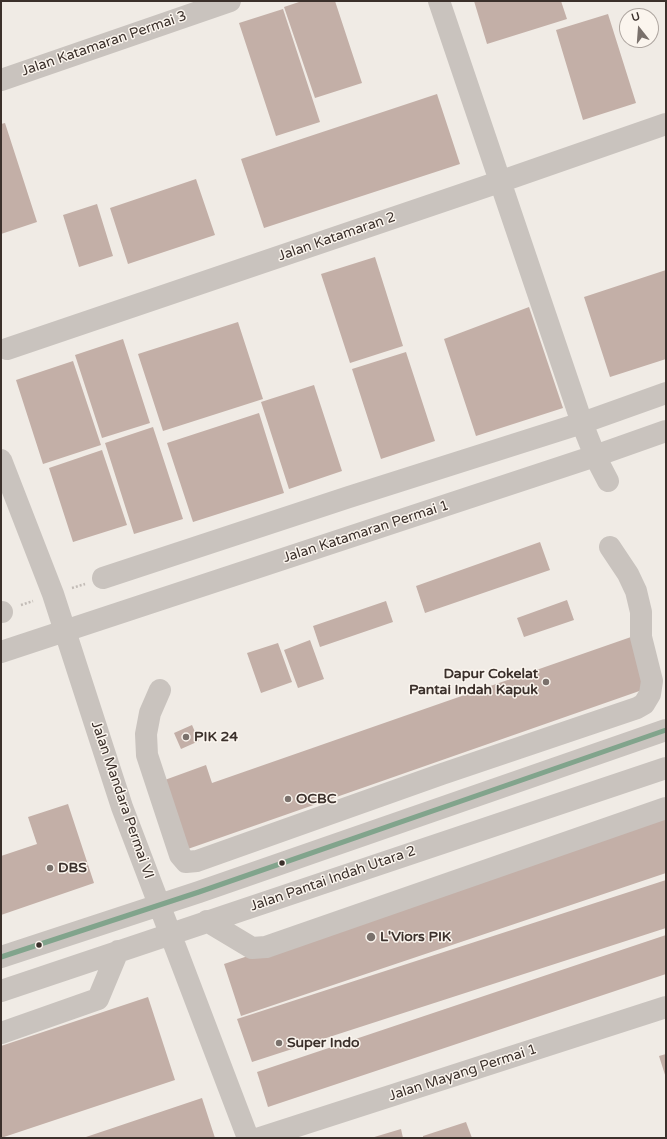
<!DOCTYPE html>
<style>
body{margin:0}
#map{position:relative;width:667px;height:1139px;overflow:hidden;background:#f0ebe5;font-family:"Varela Round",sans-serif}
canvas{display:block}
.frame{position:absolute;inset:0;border:2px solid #3b302b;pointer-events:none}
.north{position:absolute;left:619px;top:8px;width:40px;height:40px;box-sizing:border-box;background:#fbf5ee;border:1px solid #aea6a0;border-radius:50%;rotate:343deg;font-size:11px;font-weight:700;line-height:16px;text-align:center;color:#3b302b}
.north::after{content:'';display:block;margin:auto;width:14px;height:18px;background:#7a716c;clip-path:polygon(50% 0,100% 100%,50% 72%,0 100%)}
</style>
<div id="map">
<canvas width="667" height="1139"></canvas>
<div class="frame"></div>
<div class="north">U</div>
</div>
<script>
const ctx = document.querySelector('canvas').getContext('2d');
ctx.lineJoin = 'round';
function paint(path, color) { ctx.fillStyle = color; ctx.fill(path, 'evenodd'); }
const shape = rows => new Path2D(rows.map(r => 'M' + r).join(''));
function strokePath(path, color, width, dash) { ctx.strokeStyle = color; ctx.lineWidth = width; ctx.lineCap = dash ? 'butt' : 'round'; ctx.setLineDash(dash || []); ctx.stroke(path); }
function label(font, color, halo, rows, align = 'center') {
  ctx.font = font + ' "Varela Round",sans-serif'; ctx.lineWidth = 3; ctx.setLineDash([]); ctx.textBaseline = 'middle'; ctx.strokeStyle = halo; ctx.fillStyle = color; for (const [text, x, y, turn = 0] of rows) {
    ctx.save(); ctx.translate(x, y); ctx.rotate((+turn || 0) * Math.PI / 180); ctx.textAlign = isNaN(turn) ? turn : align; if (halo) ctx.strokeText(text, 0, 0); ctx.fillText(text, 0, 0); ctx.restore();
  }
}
paint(shape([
 [302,1,335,1,362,83,315,98,284,7],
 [474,1,561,1,567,19,487,44],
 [283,9,320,122,276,136,239,23],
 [608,14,636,103,583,120,556,30],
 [437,94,460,164,264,228,241,159],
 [5,123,37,222,1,234,1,124],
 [196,179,215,235,128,264,110,208],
 [97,204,113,256,79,267,63,215],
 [375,257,403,346,350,363,321,274],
 [666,270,666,359,610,377,584,297],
 [529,307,563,408,476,436,444,339],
 [238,322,263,399,163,431,138,354],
 [123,339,150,423,102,438,75,355],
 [406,352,435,441,381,459,352,369],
 [73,361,101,445,43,464,16,380],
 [314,385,342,471,289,489,261,402],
 [259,413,284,493,193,522,167,443],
 [153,427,183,519,134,534,105,443],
 [102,450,127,525,73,542,49,468],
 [540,542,550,570,425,613,416,586],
 [567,600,574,620,524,637,517,618],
 [386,601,393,622,320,647,313,626],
 [631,637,648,688,185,850,162,781,206,765,212,783],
 [310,640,324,679,298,688,284,650],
 [278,643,292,682,261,693,247,653],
 [192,725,199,741,181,749,174,733],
 [68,804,94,883,1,915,1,856,37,844,28,817],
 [666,816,666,873,241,1016,224,964],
 [666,880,666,928,252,1062,237,1019],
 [666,935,666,974,268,1107,257,1072],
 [148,997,175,1080,1,1138,1,1046],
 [666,1054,666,1078,659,1056],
 [202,1098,215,1138,83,1138],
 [466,1122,472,1138,423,1138,423,1136],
 [401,1129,403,1138,371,1138]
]), '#c3afa7');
strokePath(shape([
 [72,588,85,584],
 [21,605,33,601]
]), '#c2bbb6', 2.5, [2, 2]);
strokePath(shape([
 [439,1,582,423,595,456,608,481],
 [1,80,230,1],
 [7,349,502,181,666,124],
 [1,460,53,594,122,807,248,1138],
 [103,578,349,497,582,423,666,393],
 [1,612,2,612],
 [1,652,595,456,666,431],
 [160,690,150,713,146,734,147,755,180,855,186,862,197,861,442,774,637,708,644,704,650,694,652,681,641,637,641,612,636,591,628,574,610,547],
 [207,921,252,948,266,947,666,808],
 [1,957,199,892,666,730],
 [1,991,666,768],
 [1,1033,98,999,118,951],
 [260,1138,666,1007]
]), '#c9c3be', 22);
strokePath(shape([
 [1,957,199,892,666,730]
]), '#81a48c', 5);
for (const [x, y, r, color] of [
 [546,682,4,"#7a716c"],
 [186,737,4,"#7a716c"],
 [288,799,4,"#7a716c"],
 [282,863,3.5,"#3b302b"],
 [50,868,4,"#7a716c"],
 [371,937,5,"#7a716c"],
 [39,945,3.5,"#3b302b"],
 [279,1043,4,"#7a716c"]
]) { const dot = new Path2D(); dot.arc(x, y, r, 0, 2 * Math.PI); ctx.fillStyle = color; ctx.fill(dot); strokePath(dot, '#fbf5ee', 1.5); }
label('14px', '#3b302b', '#fbf5ee', [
 ["Jalan Katamaran Permai 3",104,44,-19],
 ["Jalan Katamaran 2",337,237,-19],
 ["Jalan Katamaran Permai 1",366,532,-18],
 ["Jalan Mandara Permai VI",122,800,71],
 ["Jalan Pantai Indah Utara 2",333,879,-19],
 ["Jalan Mayang Permai 1",463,1073,-18]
]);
label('bold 14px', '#3b302b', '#fbf5ee', [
 ["Dapur Cokelat",538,674,"right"],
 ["Pantai Indah Kapuk",538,690,"right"],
 ["PIK 24",194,737],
 ["OCBC",296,799],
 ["DBS",58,868],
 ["L'Viors PIK",380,937],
 ["Super Indo",287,1043]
], 'left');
</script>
